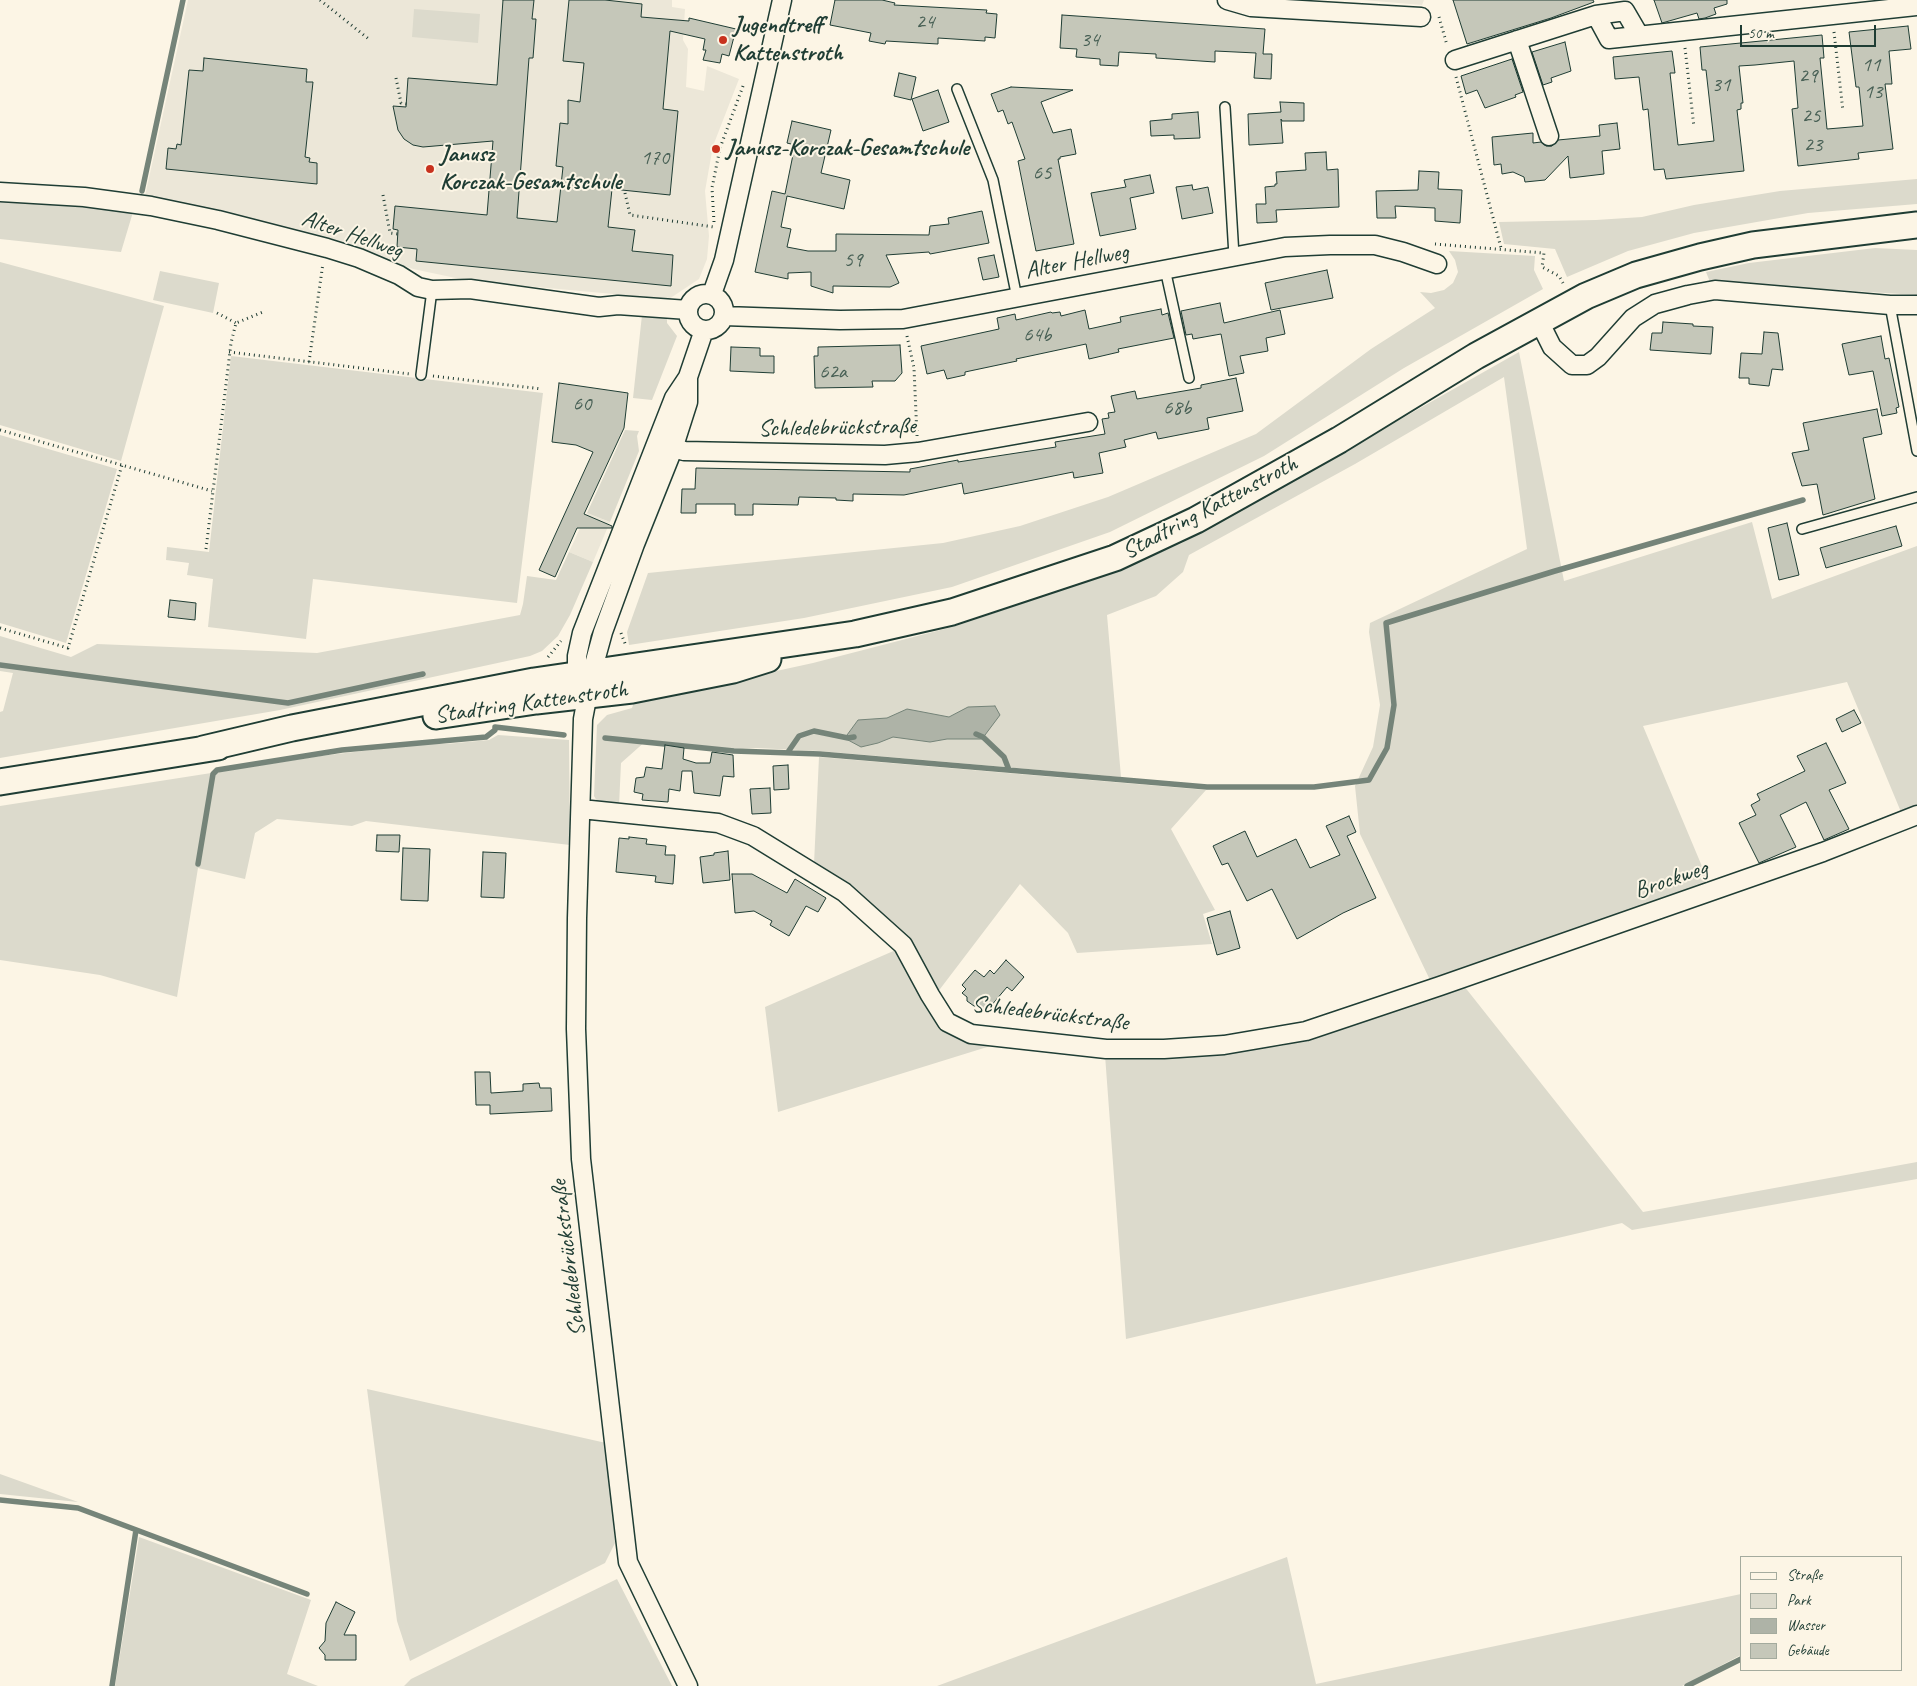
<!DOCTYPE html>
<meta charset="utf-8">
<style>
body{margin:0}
#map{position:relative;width:1917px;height:1686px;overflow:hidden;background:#fcf5e5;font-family:Caveat,sans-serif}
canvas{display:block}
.legend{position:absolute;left:1740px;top:1556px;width:162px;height:115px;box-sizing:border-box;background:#fcf5e5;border:1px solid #a4ab9e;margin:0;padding:6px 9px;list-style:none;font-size:15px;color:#1f3d34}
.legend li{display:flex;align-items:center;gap:10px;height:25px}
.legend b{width:25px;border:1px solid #a4ab9e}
.scale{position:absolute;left:1740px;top:25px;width:136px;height:22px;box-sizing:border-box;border:2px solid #1f3d34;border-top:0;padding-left:6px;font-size:15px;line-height:18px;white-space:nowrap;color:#1f3d34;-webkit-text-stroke:4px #fcf5e5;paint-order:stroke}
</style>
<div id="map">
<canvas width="1917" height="1686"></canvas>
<ul class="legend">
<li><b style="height:6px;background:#fcf5e5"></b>Straße</li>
<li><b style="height:14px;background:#dcdacc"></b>Park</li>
<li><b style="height:14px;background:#aeb3a7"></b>Wasser</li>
<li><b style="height:14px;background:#c5c7b9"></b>Gebäude</li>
</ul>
<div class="scale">50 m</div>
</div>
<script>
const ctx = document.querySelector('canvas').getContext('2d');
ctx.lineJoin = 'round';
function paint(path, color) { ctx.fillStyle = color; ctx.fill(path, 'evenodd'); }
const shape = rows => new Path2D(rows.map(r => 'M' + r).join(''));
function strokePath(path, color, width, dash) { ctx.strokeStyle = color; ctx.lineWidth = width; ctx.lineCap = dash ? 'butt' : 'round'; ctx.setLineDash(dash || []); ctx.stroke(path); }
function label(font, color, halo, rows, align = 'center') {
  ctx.font = font + ' Caveat,sans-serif'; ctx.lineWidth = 4; ctx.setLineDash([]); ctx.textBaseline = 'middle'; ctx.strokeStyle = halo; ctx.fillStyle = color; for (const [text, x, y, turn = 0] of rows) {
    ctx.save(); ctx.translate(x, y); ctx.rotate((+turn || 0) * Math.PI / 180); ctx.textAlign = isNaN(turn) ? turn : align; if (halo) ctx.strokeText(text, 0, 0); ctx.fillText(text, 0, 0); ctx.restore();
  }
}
paint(shape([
 [188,0,672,0,672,7,685,9,683,40,688,49,686,87,704,91,707,66,739,79,713,146,705,191,709,236,707,259,699,279,669,299,470,281,413,269,360,250,219,212,145,196],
 [1363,0,1424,0,1422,5],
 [587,513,610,522,593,562,569,552]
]), '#ece7d8');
paint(shape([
 [414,9,480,14,478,43,412,37],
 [1917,179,1917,204,1808,213,1694,233,1628,251,1567,277,1555,249,1504,244,1499,222,1596,220,1642,217,1694,205,1780,191],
 [0,200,82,206,133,212,121,252,0,239],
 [1875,248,1917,250,1917,295,1710,282,1706,272,1749,263],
 [1449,251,1535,256,1534,270,1543,289,1404,368,1264,456,1110,532,952,587,804,618,629,645,627,632,648,573,943,543,1020,526,1108,497,1256,434,1371,349,1435,308,1420,292,1431,293,1444,290,1453,283,1458,272,1455,260],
 [0,262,164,306,121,461,0,425],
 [160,271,219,283,213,313,153,300],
 [642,315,667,316,667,323,677,336,652,400,633,398],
 [1519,352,1564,581,1752,522,1772,599,1917,546,1917,806,1901,812,1847,682,1643,726,1709,883,1430,980,1360,834,1355,786,1373,747,1380,705,1369,632,1370,623,1527,549,1504,377,1355,464,1189,555,1183,572,1156,596,1107,615,1121,777,819,751,757,748,735,749,647,740,621,763,619,806,598,803,594,796,597,725,607,715,632,708,634,702,813,663,956,626,1120,570,1182,543],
 [231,356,543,393,517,603,313,579,306,639,208,627,213,579,187,575,189,563,166,560,167,547,209,552],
 [625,430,639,431,637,436,639,451,610,522,587,513],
 [0,435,117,469,66,643,0,623],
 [569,552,593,562,570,615,558,636,542,651,530,656,280,710,0,758,0,712,3,711,13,673,0,671,0,636,71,657,97,644,317,653,520,615,523,604,527,576,556,580],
 [498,735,569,740,570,845,366,821,352,826,277,819,255,833,245,879,198,868,177,997,100,975,0,960,0,806,320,756,422,744,446,744,489,740],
 [819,757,1206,790,1171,829,1215,910,1203,914,1212,944,1077,953,1068,933,1020,884,937,993,814,864],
 [898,949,944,1028,1000,1043,778,1112,765,1007],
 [1464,986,1643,1212,1917,1162,1917,1179,1632,1230,1622,1223,1126,1339,1105,1055,1226,1052,1282,1046],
 [367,1389,606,1443,615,1543,605,1563,410,1661,397,1621],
 [0,1474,78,1502,0,1494],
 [139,1537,311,1600,287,1674,318,1686,115,1686],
 [1287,1557,1316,1684,1741,1594,1741,1655,1682,1686,937,1686],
 [617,1579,672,1686,404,1686,411,1679]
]), '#dcdacc');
const water = shape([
 [995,706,1000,715,982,739,947,739,930,742,893,737,878,743,861,747,848,740,847,735,858,720,887,718,907,709,949,717,968,707,995,706]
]);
paint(water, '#aeb3a7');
strokePath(water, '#758479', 1);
strokePath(shape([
 [142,191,183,0],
 [0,665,288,703,423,674],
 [976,734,983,737,1004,757,1009,770],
 [605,738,734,751,820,754,1207,787,1314,787,1369,780,1387,748,1394,705,1386,623,1555,571,1803,500],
 [788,752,799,736,814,731,848,738,854,737],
 [198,864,213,774,217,770,342,750,486,737,495,730,495,727,564,735],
 [0,1500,78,1508,307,1594],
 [112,1686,136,1530],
 [1687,1686,1741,1659]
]), '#758479', 5.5);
const building = shape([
 [503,0,534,0,532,19,536,19,533,58,529,58,517,218,557,222,563,167,556,166,560,123,568,124,568,100,580,102,584,63,563,61,569,0,605,0,642,4,641,17,689,21,689,18,736,29,729,56,722,54,720,63,703,60,706,50,703,50,705,39,670,31,663,109,678,111,670,195,612,189,608,227,635,230,632,251,673,255,671,286,416,261,417,249,397,247,398,230,393,229,395,206,487,215,493,141,423,147,413,145,404,139,398,130,393,106,406,107,408,78,497,85,503,0],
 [835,0,882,0,895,3,894,5,987,10,986,13,997,14,995,38,985,37,985,41,938,38,938,44,886,41,885,44,869,41,871,33,830,25,835,0],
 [1453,0,1593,0,1594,2,1551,18,1467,44,1453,0],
 [1654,0,1727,0,1727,4,1714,8,1716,14,1705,18,1699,19,1697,13,1662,23,1654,0],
 [1062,15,1265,29,1263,54,1272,54,1271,79,1254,78,1256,53,1215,51,1215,62,1156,58,1156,54,1119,52,1118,66,1100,65,1100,59,1076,57,1077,49,1060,48,1062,15],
 [1908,26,1911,49,1889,51,1892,84,1885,84,1893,149,1858,153,1859,159,1798,166,1792,109,1798,108,1794,61,1755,65,1739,66,1743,103,1741,103,1741,109,1737,110,1744,171,1666,179,1664,169,1654,170,1648,109,1643,110,1639,77,1615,79,1613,57,1672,51,1675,73,1670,73,1678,145,1714,141,1706,70,1702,70,1700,47,1822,35,1824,58,1820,58,1827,129,1863,126,1859,87,1856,87,1849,32,1908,26],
 [1565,42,1571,71,1551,78,1552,82,1543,85,1532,52,1565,42],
 [204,58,307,69,306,82,313,82,305,157,310,158,309,162,317,163,317,184,166,169,168,148,176,149,177,144,181,145,189,70,203,71,204,58],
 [1512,59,1523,92,1515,95,1516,97,1485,108,1477,90,1466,94,1461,76,1512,59],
 [899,73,916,77,911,100,894,96,899,73],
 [1011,87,1073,90,1041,102,1053,133,1071,129,1076,154,1060,157,1060,159,1058,159,1074,244,1036,251,1018,161,1025,159,1012,122,1008,124,1003,110,998,112,991,94,1011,87],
 [938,90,949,122,923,131,912,99,938,90],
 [1280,102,1304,103,1304,121,1282,121,1281,119,1283,143,1249,145,1248,114,1281,112,1280,102],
 [1198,112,1200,138,1174,139,1174,135,1151,136,1150,121,1172,119,1172,114,1198,112],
 [792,121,831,130,821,173,850,180,844,209,787,196,781,227,791,229,787,247,808,251,836,251,836,234,929,235,930,226,949,224,948,218,982,211,989,243,930,254,929,252,886,255,899,283,890,287,833,286,833,293,811,286,811,272,788,273,788,279,755,272,772,191,785,194,795,145,787,143,792,121],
 [1617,123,1620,149,1602,151,1604,174,1570,178,1568,156,1545,180,1525,182,1524,177,1513,172,1502,174,1501,164,1494,165,1492,137,1533,133,1533,143,1541,142,1546,146,1552,146,1558,140,1600,136,1599,125,1617,123],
 [1326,152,1327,170,1338,169,1339,207,1276,210,1277,222,1257,223,1256,204,1266,204,1265,187,1275,186,1275,184,1277,184,1276,172,1306,170,1305,153,1326,152],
 [1419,171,1439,172,1438,189,1462,190,1460,223,1435,221,1435,208,1395,206,1396,218,1377,218,1376,191,1418,190,1419,171],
 [1150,175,1154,193,1130,198,1136,229,1100,236,1091,193,1126,187,1124,180,1150,175],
 [1192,185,1193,190,1208,187,1213,213,1182,219,1176,187,1192,185],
 [994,255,999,277,983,280,978,258,994,255],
 [1327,270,1333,298,1271,310,1265,283,1327,270],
 [1220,303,1224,323,1280,310,1285,334,1266,338,1268,351,1240,356,1244,373,1229,376,1221,334,1193,339,1192,334,1186,335,1181,311,1220,303],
 [1161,309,1162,315,1168,313,1174,338,1118,349,1119,352,1089,359,1086,344,1016,359,1017,361,965,372,965,375,947,379,944,370,927,374,921,346,999,329,997,318,1015,314,1016,320,1051,312,1052,313,1060,312,1061,316,1085,310,1089,329,1121,322,1120,317,1161,309],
 [1663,322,1693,324,1693,326,1713,327,1711,354,1650,350,1652,333,1662,333,1663,322],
 [1764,332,1778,333,1783,370,1772,369,1769,386,1749,384,1749,378,1739,378,1741,353,1762,354,1764,332],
 [1881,336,1885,359,1889,358,1899,407,1896,408,1897,413,1882,416,1873,371,1849,375,1842,344,1881,336],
 [900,345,902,373,895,381,872,381,873,387,815,388,814,356,818,356,818,347,900,345],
 [731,347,760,348,760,356,774,356,774,373,730,371,731,347],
 [1236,378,1243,411,1207,418,1209,429,1158,439,1156,432,1124,440,1126,447,1099,453,1103,473,1074,478,1073,472,964,494,962,483,904,495,853,494,853,501,836,500,836,498,799,497,798,505,753,504,753,515,735,515,735,504,696,504,696,513,681,513,682,489,695,489,696,468,910,472,910,469,958,460,958,462,1056,447,1055,442,1105,434,1102,419,1109,418,1108,413,1115,412,1111,396,1135,391,1137,399,1201,388,1201,385,1236,378],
 [559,383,628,393,624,428,584,514,612,526,612,528,577,528,555,577,539,570,593,452,576,445,552,442,559,383],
 [1877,409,1882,434,1863,438,1875,499,1823,515,1817,484,1802,486,1792,453,1809,450,1803,423,1877,409],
 [1787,523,1799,575,1779,580,1768,528,1787,523],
 [1896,526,1902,546,1826,568,1820,548,1896,526],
 [170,600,196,603,195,620,168,617,170,600],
 [1854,710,1861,723,1842,732,1836,719,1854,710],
 [1826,743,1846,783,1829,790,1849,829,1824,840,1806,802,1780,815,1796,847,1759,863,1739,823,1756,815,1751,805,1760,800,1757,794,1805,771,1797,756,1826,743],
 [665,745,684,748,683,759,696,763,710,763,712,752,733,755,734,777,723,776,720,796,703,794,694,793,692,771,682,771,680,791,669,789,668,802,642,800,643,794,634,792,636,778,644,777,646,767,662,769,665,745],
 [788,765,789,789,774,790,773,766,788,765],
 [770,788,771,813,752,814,750,789,770,788],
 [1349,816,1356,832,1347,836,1376,898,1343,913,1297,939,1272,889,1247,901,1228,863,1222,865,1213,846,1245,831,1257,857,1296,839,1310,868,1340,855,1326,826,1349,816],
 [377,835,400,835,399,852,376,851,377,835],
 [629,837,647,839,646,844,666,846,665,855,675,855,673,884,655,882,656,876,616,872,619,838,629,839,629,837],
 [403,848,430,849,428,901,401,900,403,848],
 [728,851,730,880,703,883,700,857,714,855,714,853,728,851],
 [483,852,506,853,504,898,481,897,483,852],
 [732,874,752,874,787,893,795,879,826,898,818,912,806,906,789,936,770,925,772,921,754,911,735,913,732,874],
 [1230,911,1240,948,1217,955,1207,918,1230,911],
 [1006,960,1024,977,1012,991,1007,987,985,1013,978,1006,974,1006,967,1001,967,997,962,993,966,989,962,985,975,970,984,977,990,970,994,974,1006,960],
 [475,1072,490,1072,491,1093,523,1091,523,1084,539,1083,540,1088,551,1088,552,1111,490,1114,490,1105,476,1105,475,1072],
 [336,1602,355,1612,344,1635,356,1635,356,1660,325,1660,325,1655,319,1648,325,1641,326,1623,336,1602]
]);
paint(building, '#c5c7b9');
strokePath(building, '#1f3d34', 1);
const lane = shape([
 [957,89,993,180,1017,298],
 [1225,107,1234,256],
 [1165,269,1189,378],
 [1890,305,1917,451],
 [421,375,432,290],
 [1802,529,1917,497]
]);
const street = shape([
 [1227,0,1251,7,1421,17],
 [1596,15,1609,39,1917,6],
 [1517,40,1549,136],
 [1455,60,1596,15,1625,11,1639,35],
 [0,192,84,197,151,206,218,220,327,248,359,258,399,275,418,287,432,290,470,289,599,307,618,305,688,310],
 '688 312a18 18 0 1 1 36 0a18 18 0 1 1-36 0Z',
 [712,294,724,260,782,0],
 [724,316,840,320,903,319,1285,247,1330,245,1375,245,1403,252,1437,264],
 [1539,321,1552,347,1572,365,1587,365,1598,357,1633,318,1655,304,1688,295,1715,290,1890,305,1917,305],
 [688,377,688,402,673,449,635,544,603,632,592,672,583,719,577,918,576,1029,581,1159,628,1562,688,1686],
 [657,443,684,451,885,455,918,452,1088,422],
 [577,685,577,656,582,633,674,398,688,377,704,330],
 [581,809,718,823,753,836,844,892,903,945,930,995,947,1022,971,1034,1106,1049,1164,1049,1224,1045,1306,1031,1440,986,1823,852,1917,815]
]);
const secondary = shape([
 [436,716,536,701,632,690,733,670,768,659],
 [203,749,292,728,534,681,855,634,952,612,1115,558,1196,520,1339,440,1476,356,1586,296,1636,275,1700,257,1753,245,1917,225],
 [0,782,218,747]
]);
strokePath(lane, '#1f3d34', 12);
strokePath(street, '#1f3d34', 21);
strokePath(secondary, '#1f3d34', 29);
strokePath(shape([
 [320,0,370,40],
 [1439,17,1447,45],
 [1834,32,1843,111],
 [1685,48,1694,127],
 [1456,77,1501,248],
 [396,78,401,103,407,104],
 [625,193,630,215,714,227],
 [383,195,390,233,398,234],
 [714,222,712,188,720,148,743,86],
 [1435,244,1544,253,1542,267,1559,276,1563,283],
 [217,313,236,323],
 [907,336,914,368,917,436],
 [229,352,410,374],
 [309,362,323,263],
 [433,376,542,389],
 [0,430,212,491],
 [206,549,231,343,236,323,263,312],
 [0,628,68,648,122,465],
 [621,633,626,646],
 [548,657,561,641]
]), '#1f3d34', 3, [1, 4]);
strokePath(lane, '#fcf5e5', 9);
strokePath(street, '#fcf5e5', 18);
strokePath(secondary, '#fcf5e5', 25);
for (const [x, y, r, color] of [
 [723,40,5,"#c8321e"],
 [716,149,5,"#c8321e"],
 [430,169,5,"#c8321e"]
]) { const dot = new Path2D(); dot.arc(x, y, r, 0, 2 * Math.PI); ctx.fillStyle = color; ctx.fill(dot); strokePath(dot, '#fcf5e5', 2); }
label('21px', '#486055', null, [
 ["24",925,22],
 ["34",1090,40],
 ["11",1871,65],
 ["29",1808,76],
 ["31",1721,85],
 ["13",1873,92],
 ["25",1811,116],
 ["23",1813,145],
 ["170",655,158],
 ["65",1042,173],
 ["59",853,260],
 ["64b",1037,335],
 ["62a",833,372],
 ["60",582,404],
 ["68b",1177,408]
]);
label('bold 24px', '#1f3d34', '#fcf5e5', [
 ["Jugendtreff",733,26],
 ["Kattenstroth",733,54],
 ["Janusz-Korczak-Gesamtschule",726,149],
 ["Janusz",440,155],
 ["Korczak-Gesamtschule",440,183]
], 'left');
label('24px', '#1f3d34', '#fcf5e5', [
 ["Alter Hellweg",352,235,19],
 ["Alter Hellweg",1077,262,-11],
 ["Schledebrückstraße",837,428,-1],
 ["Stadtring Kattenstroth",1210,508,-28],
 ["Stadtring Kattenstroth",531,703,-8],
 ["Brockweg",1671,880,-19],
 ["Schledebrückstraße",1050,1014,7],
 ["Schledebrückstraße",569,1258,-97]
]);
</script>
